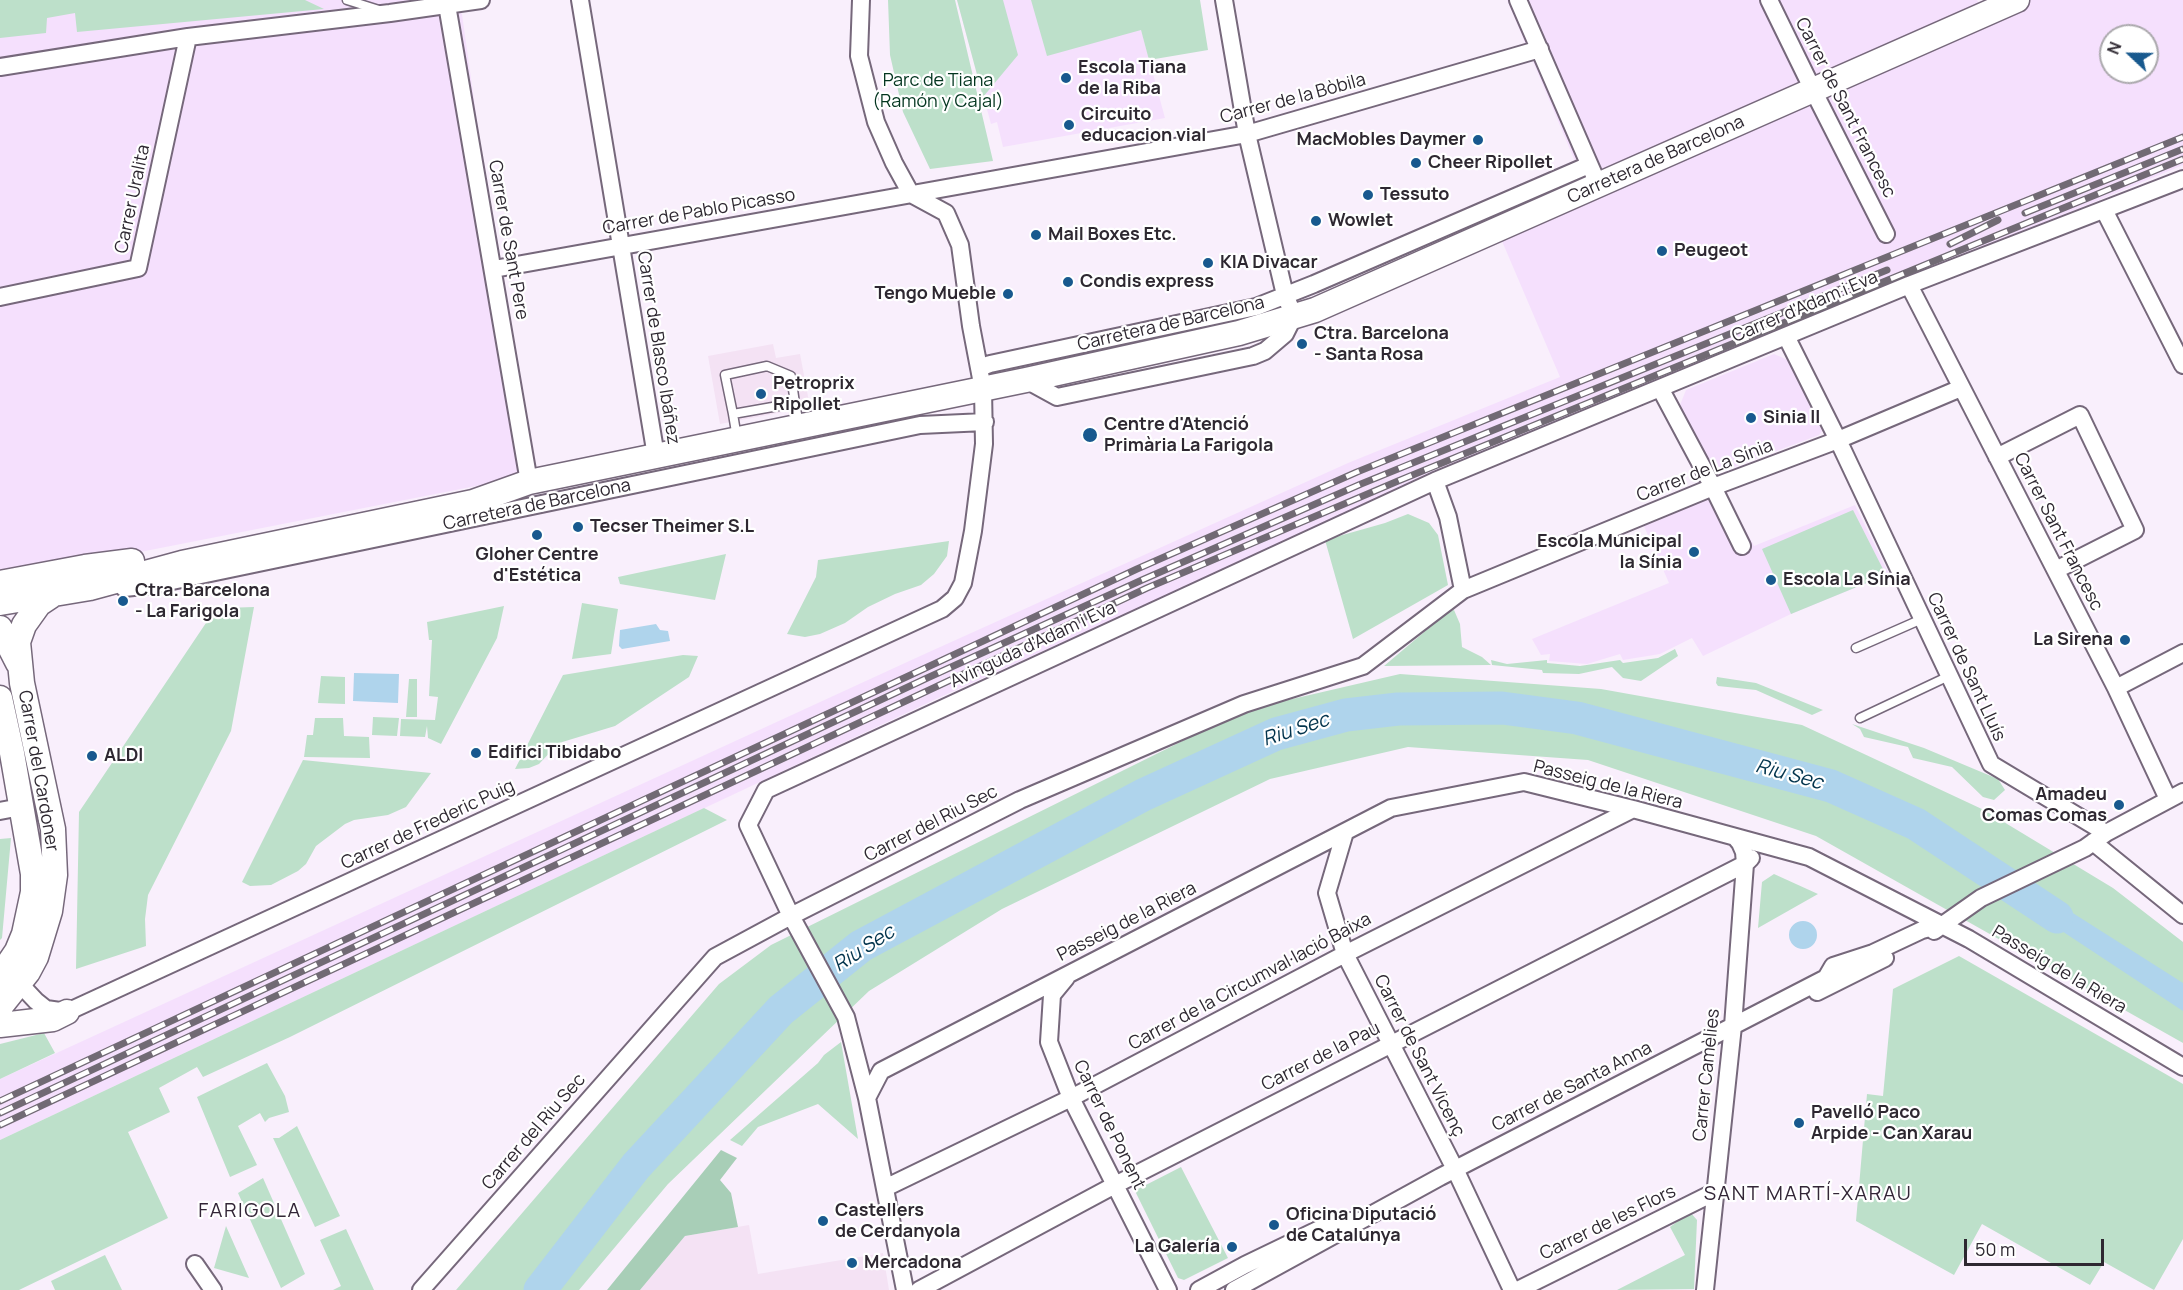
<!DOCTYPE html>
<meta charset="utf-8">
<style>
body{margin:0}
#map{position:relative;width:2183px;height:1290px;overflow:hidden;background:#f9effc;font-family:Manrope,sans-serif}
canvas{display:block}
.north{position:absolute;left:2099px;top:24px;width:60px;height:60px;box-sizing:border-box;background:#fff;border:2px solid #aba9ad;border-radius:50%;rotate:292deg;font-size:16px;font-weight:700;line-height:24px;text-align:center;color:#2e2831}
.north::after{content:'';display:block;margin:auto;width:21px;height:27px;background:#18598e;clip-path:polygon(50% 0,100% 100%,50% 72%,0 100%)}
.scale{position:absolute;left:1964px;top:1239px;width:140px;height:27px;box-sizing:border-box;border:3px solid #2e2831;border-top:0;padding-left:8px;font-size:18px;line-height:21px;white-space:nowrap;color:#2e2831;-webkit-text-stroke:4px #fff;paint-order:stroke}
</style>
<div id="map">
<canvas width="2183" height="1290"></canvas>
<div class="north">N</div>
<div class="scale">50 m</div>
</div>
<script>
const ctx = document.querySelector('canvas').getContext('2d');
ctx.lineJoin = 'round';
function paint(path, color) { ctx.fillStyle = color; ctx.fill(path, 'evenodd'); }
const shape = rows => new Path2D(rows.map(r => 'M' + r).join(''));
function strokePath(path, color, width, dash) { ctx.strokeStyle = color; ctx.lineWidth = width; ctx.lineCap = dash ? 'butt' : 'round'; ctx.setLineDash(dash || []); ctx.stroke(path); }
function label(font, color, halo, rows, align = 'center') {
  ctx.font = font + ' Manrope,sans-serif'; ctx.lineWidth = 4.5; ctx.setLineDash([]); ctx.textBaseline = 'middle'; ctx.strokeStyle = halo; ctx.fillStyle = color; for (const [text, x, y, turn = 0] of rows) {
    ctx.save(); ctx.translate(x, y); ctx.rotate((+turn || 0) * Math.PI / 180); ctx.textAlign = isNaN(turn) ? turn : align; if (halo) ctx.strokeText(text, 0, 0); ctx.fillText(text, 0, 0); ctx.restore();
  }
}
paint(shape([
 [773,344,776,358,800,354,810,407,720,424,708,356],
 [749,1225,758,1274,883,1253,889,1290,640,1290,685,1236]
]), '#f4e2f4');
paint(shape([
 [0,0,460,0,527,476,28,574,0,577],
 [957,0,1133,0,1165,118,1003,147,997,122,991,124],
 [1507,0,1977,0,1984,15,2017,0,2183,0,2183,165,1369,505,936,699,0,1140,0,1079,918,657,1348,463,1560,377,1487,206,1577,166],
 [2111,36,2147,36,2147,72,2111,72],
 [1774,354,1788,360,1822,431,1819,435,1715,474,1680,405,1686,390],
 [1725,492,1754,546,1855,505,1889,574,1791,614,1703,656,1692,638,1660,654,1623,660,1620,654,1587,664,1549,661,1550,654,1541,655,1532,639,1669,583,1643,524]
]), '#f5e0fd');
paint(shape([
 [0,0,305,0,324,9,77,32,75,13,47,18,46,33,0,38],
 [888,0,955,0,993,161,930,169,903,112,890,55],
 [957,0,1003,0,1018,55,983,97],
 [1031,0,1200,0,1208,50,1149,60,1141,30,1047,56],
 [1853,510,1886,575,1791,614,1762,549],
 [1408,514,1429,523,1438,535,1448,585,1353,639,1325,540,1385,523],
 [949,541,947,556,934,574,921,585,895,594,868,607,845,623,820,634,805,637,787,634,816,577,818,560],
 [726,554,715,600,620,584,618,577],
 [582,603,618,609,611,654,572,659],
 [504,606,497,638,441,744,428,738,427,726,425,737,400,736,401,719,435,720,438,697,429,696,432,640,429,640,427,622],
 [254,607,231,731,148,895,145,919,146,946,76,969,79,812,214,611,224,608],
 [1454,610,1460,624,1462,647,1482,657,1491,665,1384,666,1449,611],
 [1675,649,1678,656,1641,681,1623,678,1612,667,1579,674,1543,673,1542,670,1492,665,1491,660,1507,664,1547,660,1547,663,1580,666,1620,660,1623,663,1658,658],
 [683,655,698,656,689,677,615,726,559,743,539,764,529,768,515,769,563,675],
 [1400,674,1601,689,1802,725,1984,810,2113,888,2183,942,2183,1043,1816,836,1588,760,1408,747,1270,779,1002,909,869,991,668,1184,579,1290,456,1290,719,984,771,945,1245,710],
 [321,676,345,677,345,704,318,703],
 [1717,677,1756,683,1823,710,1812,715,1756,690,1718,686,1716,683],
 [409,679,417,679,417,717,406,717],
 [373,717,399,718,397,736,372,735],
 [315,718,343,718,344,736,369,737,370,758,304,757,307,735,313,735],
 [1852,724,1924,748,1998,779,2005,790,1994,800,1983,797,1952,767,1913,758,1908,747,1864,737,1860,729],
 [303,760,431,773,406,807,388,815,354,820,345,824,316,846,306,864,298,871,271,885,250,886,242,882],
 [704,808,727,820,290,1037,203,1077,197,1067,159,1088,170,1112,128,1132,168,1218,19,1290,0,1290,0,1140],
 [11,838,2,938,0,940,0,839],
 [1774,874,1818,894,1758,928,1762,882],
 [1959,956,2183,1084,2183,1239,2154,1290,2104,1262,2090,1285,1982,1224,1954,1275,1856,1221,1867,1094,1883,1096,1893,989],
 [44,1033,55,1053,0,1079,0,1044],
 [841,1042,858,1139,818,1104,758,1127,742,1146,730,1140,818,1063,824,1055],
 [267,1063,285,1096,289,1112,269,1118,265,1122,260,1113,238,1126,257,1165,230,1177,197,1097],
 [297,1126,340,1216,315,1227,273,1138,279,1138],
 [1181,1167,1228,1258,1184,1280,1178,1278,1136,1193,1138,1189],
 [263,1178,305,1274,281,1288,238,1193],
 [1690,1212,1697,1220,1694,1289,1617,1290,1685,1255,1670,1227],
 [226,1226,249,1278,214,1268],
 [346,1229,374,1290,333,1290,341,1286,320,1240],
 [105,1255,122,1290,55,1290,51,1281]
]), '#bde0ca');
paint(shape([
 [721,1150,737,1158,720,1180,731,1193,738,1227,685,1236,640,1290,607,1290]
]), '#a8ceb7');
paint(shape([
 [656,624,660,630,668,631,670,641,622,649,619,646,620,630],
 [354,673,399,674,398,703,353,701],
 [2019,892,2046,896,2183,983,2183,1011,2024,906],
 '1789 935a14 14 0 1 1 28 0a14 14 0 1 1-28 0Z'
]), '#afd4ec');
strokePath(shape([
 [540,1290,636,1166,781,1010,861,946,1143,795,1276,734,1346,715,1398,709,1502,708,1577,718,1831,786,1916,824,2057,917]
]), '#afd4ec', 33);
const lane = shape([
 [347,0,379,10],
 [733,414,725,375,767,366,791,376,795,403],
 [737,438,733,414,795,403,799,425],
 [1856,648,1922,619],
 [1860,718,1949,676]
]);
const street = shape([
 [580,0,656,456],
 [1518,0,1594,175],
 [1769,0,1813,90,1886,234],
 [447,5,529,482],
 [0,67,188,37,390,13,481,0],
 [2104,210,2183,365],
 [494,269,1247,134,1540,49],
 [1909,285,2116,688,2168,799],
 [0,297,138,268,188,37],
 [1786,336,1838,440,1991,764,2106,833],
 [979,368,990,364,1256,307,1314,284,1589,165],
 [1026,380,1057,397,1253,356,1265,351,1285,334,1294,316,1285,295,1247,134,1224,0],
 [1660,388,1713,487,1742,546],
 [1997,457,2080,415,2135,530,2056,570],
 [1435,481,1448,517,1463,590],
 [124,588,153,585,920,425,985,422],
 [2116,688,2183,653],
 [0,811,21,807],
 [1345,832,1327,893,1345,954,1455,1169,1512,1290],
 [2093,842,2183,915],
 [1934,931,1981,898,2085,848,2106,833,2183,792],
 [1066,978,1052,995,1049,1042,1071,1098,1168,1290],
 [20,984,36,1001,46,1009,67,1012,942,609,955,598,963,583,973,531,984,444,983,389,971,326,960,245,946,213,911,194,894,163,876,122,859,56,861,0],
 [1817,992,1885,958],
 [867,1098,881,1071,1391,808,1524,782,1633,809,1809,857,1969,939,2183,1067],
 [885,1188,1071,1098,1345,954,1633,809],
 [195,1264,213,1290],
 [421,1290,715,957,791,916,1020,800,1244,704,1363,666,1463,590,1713,487,1838,440,1961,388],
 [905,1290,867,1098,846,1017,791,916,748,825,766,790,1435,481,1909,285,2183,179],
 [919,1290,1115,1185,1745,864,1744,852,1740,843,1735,837],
 [1199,1290,1245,1265,1328,1225,1350,1221],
 [1234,1290,1440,1177,1826,978,1833,966,1873,953,1922,930,1941,925],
 [1518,1290,1715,1192],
 [1705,1290,1733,1026,1745,864,1751,858]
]);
const secondary = shape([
 [0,583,85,567,132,561],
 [0,603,90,588,182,563,473,502,529,482,1026,380,1239,333,1315,310,2017,0],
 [0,628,18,663],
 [0,698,12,753,33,874,33,892,24,934,17,951,0,976],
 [0,1007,28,972,36,957,50,911,55,875,53,829,22,683,18,642,24,625,39,604,51,596],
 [0,1025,53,1019,67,1012]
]);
strokePath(lane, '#76687b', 11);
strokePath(street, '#76687b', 20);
strokePath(secondary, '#76687b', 27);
strokePath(lane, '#fff', 8);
strokePath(street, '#fff', 16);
strokePath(secondary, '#fff', 24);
const rail = shape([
 [2025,213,2183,149],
 [1950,244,1998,220],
 [0,1101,1137,569,1357,472,2183,137],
 [0,1113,925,679,1142,580,1361,484,1887,270],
 [0,1125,1147,588,1398,481,2183,159]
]);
strokePath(rail, '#716a74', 7);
strokePath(rail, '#fff', 4.5, [14]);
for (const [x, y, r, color] of [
 [1066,78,6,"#18598e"],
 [1069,125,6,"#18598e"],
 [1478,140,6,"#18598e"],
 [1416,163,6,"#18598e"],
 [1368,195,6,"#18598e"],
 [1316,221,6,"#18598e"],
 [1036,235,6,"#18598e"],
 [1662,251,6,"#18598e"],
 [1208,263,6,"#18598e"],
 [1068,282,6,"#18598e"],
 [1008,294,6,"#18598e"],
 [1302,344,6,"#18598e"],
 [761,394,6,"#18598e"],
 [1751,418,6,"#18598e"],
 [1090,435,8,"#18598e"],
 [578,527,6,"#18598e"],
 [537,535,6,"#18598e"],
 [1694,552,6,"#18598e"],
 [1771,580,6,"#18598e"],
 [123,601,6,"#18598e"],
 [2125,640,6,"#18598e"],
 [476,753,6,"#18598e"],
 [92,756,6,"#18598e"],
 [2119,805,6,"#18598e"],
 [1799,1123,6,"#18598e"],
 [823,1221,6,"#18598e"],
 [1274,1225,6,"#18598e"],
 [1232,1247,6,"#18598e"],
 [852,1263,6,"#18598e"]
]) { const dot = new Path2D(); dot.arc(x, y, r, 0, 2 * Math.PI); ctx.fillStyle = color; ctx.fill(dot); strokePath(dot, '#fff', 2); }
label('bold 18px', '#2e2831', '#fff', [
 ["Escola Tiana",1078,68],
 ["de la Riba",1078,89],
 ["Circuito",1081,115],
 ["educacion vial",1081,136],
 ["MacMobles Daymer",1466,140,"right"],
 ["Cheer Ripollet",1428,163],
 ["Tessuto",1380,195],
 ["Wowlet",1328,221],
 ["Mail Boxes Etc.",1048,235],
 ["Peugeot",1674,251],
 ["KIA Divacar",1220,263],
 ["Condis express",1080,282],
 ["Tengo Mueble",996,294,"right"],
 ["Ctra. Barcelona",1314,334],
 ["- Santa Rosa",1314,355],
 ["Petroprix",773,384],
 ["Ripollet",773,405],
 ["Sinia II",1763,418],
 ["Centre d'Atenció",1104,425],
 ["Primària La Farigola",1104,446],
 ["Tecser Theimer S.L",590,527],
 ["Escola Municipal",1682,542,"right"],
 ["la Sínia",1682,563,"right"],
 ["Gloher Centre",537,555,"center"],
 ["d'Estética",537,576,"center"],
 ["Escola La Sínia",1783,580],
 ["Ctra. Barcelona",135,591],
 ["- La Farigola",135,612],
 ["La Sirena",2113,640,"right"],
 ["Edifici Tibidabo",488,753],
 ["ALDI",104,756],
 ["Amadeu",2107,795,"right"],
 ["Comas Comas",2107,816,"right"],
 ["Pavelló Paco",1811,1113],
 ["Arpide - Can Xarau",1811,1134],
 ["Castellers",835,1211],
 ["de Cerdanyola",835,1232],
 ["Oficina Diputació",1286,1215],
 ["de Catalunya",1286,1236],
 ["La Galería",1220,1247,"right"],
 ["Mercadona",864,1263]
], 'left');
label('18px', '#03351f', '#fff', [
 ["Parc de Tiana",938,81],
 ["(Ramón y Cajal)",938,102]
]);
label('18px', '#2e2831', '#fff', [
 ["Carrer de la Bòbila",1293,99,-15],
 ["Carrer de Sant Francesc",1845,108,63],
 ["Carretera de Barcelona",1656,160,-24],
 ["Carrer Uralita",133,199,-78],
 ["Carrer de Pablo Picasso",699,212,-10],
 ["Carrer de Sant Pere",508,240,80],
 ["Carrer d'Adam i Eva",1805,307,-23],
 ["Carretera de Barcelona",1171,324,-13],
 ["Carrer de Blasco Ibáñez",658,348,81],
 ["Carrer de La Sínia",1705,471,-21],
 ["Carretera de Barcelona",537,505,-12],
 ["Carrer Sant Francesc",2058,532,63],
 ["Avinguda d'Adam i Eva",1033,645,-25],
 ["Carrer de Sant Lluís",1966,667,65],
 ["Carrer del Cardoner",38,771,80],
 ["Passeig de la Riera",1608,785,14],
 ["Carrer del Riu Sec",931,824,-27],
 ["Carrer de Frederic Puig",428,825,-25],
 ["Passeig de la Riera",1127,922,-27],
 ["Passeig de la Riera",2059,970,31],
 ["Carrer de la Circumval·lació Baixa",1250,982,-28],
 ["Carrer de Sant Vicenç",1419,1056,63],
 ["Carrer de la Pau",1321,1057,-27],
 ["Carrer Camèlies",1707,1075,-84],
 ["Carrer de Santa Anna",1572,1087,-27],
 ["Carrer de Ponent",1109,1125,64],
 ["Carrer del Riu Sec",534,1132,-49],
 ["Carrer de les Flors",1608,1223,-26]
]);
label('italic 20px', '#02344d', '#fff', [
 ["Riu Sec",1296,730,-18],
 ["Riu Sec",1789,775,15],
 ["Riu Sec",864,949,-33]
]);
ctx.letterSpacing = '1.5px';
label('20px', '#332637', '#fff', [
 ["SANT MARTÍ-XARAU",1808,1194],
 ["FARIGOLA",250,1211]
]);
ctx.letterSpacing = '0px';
</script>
